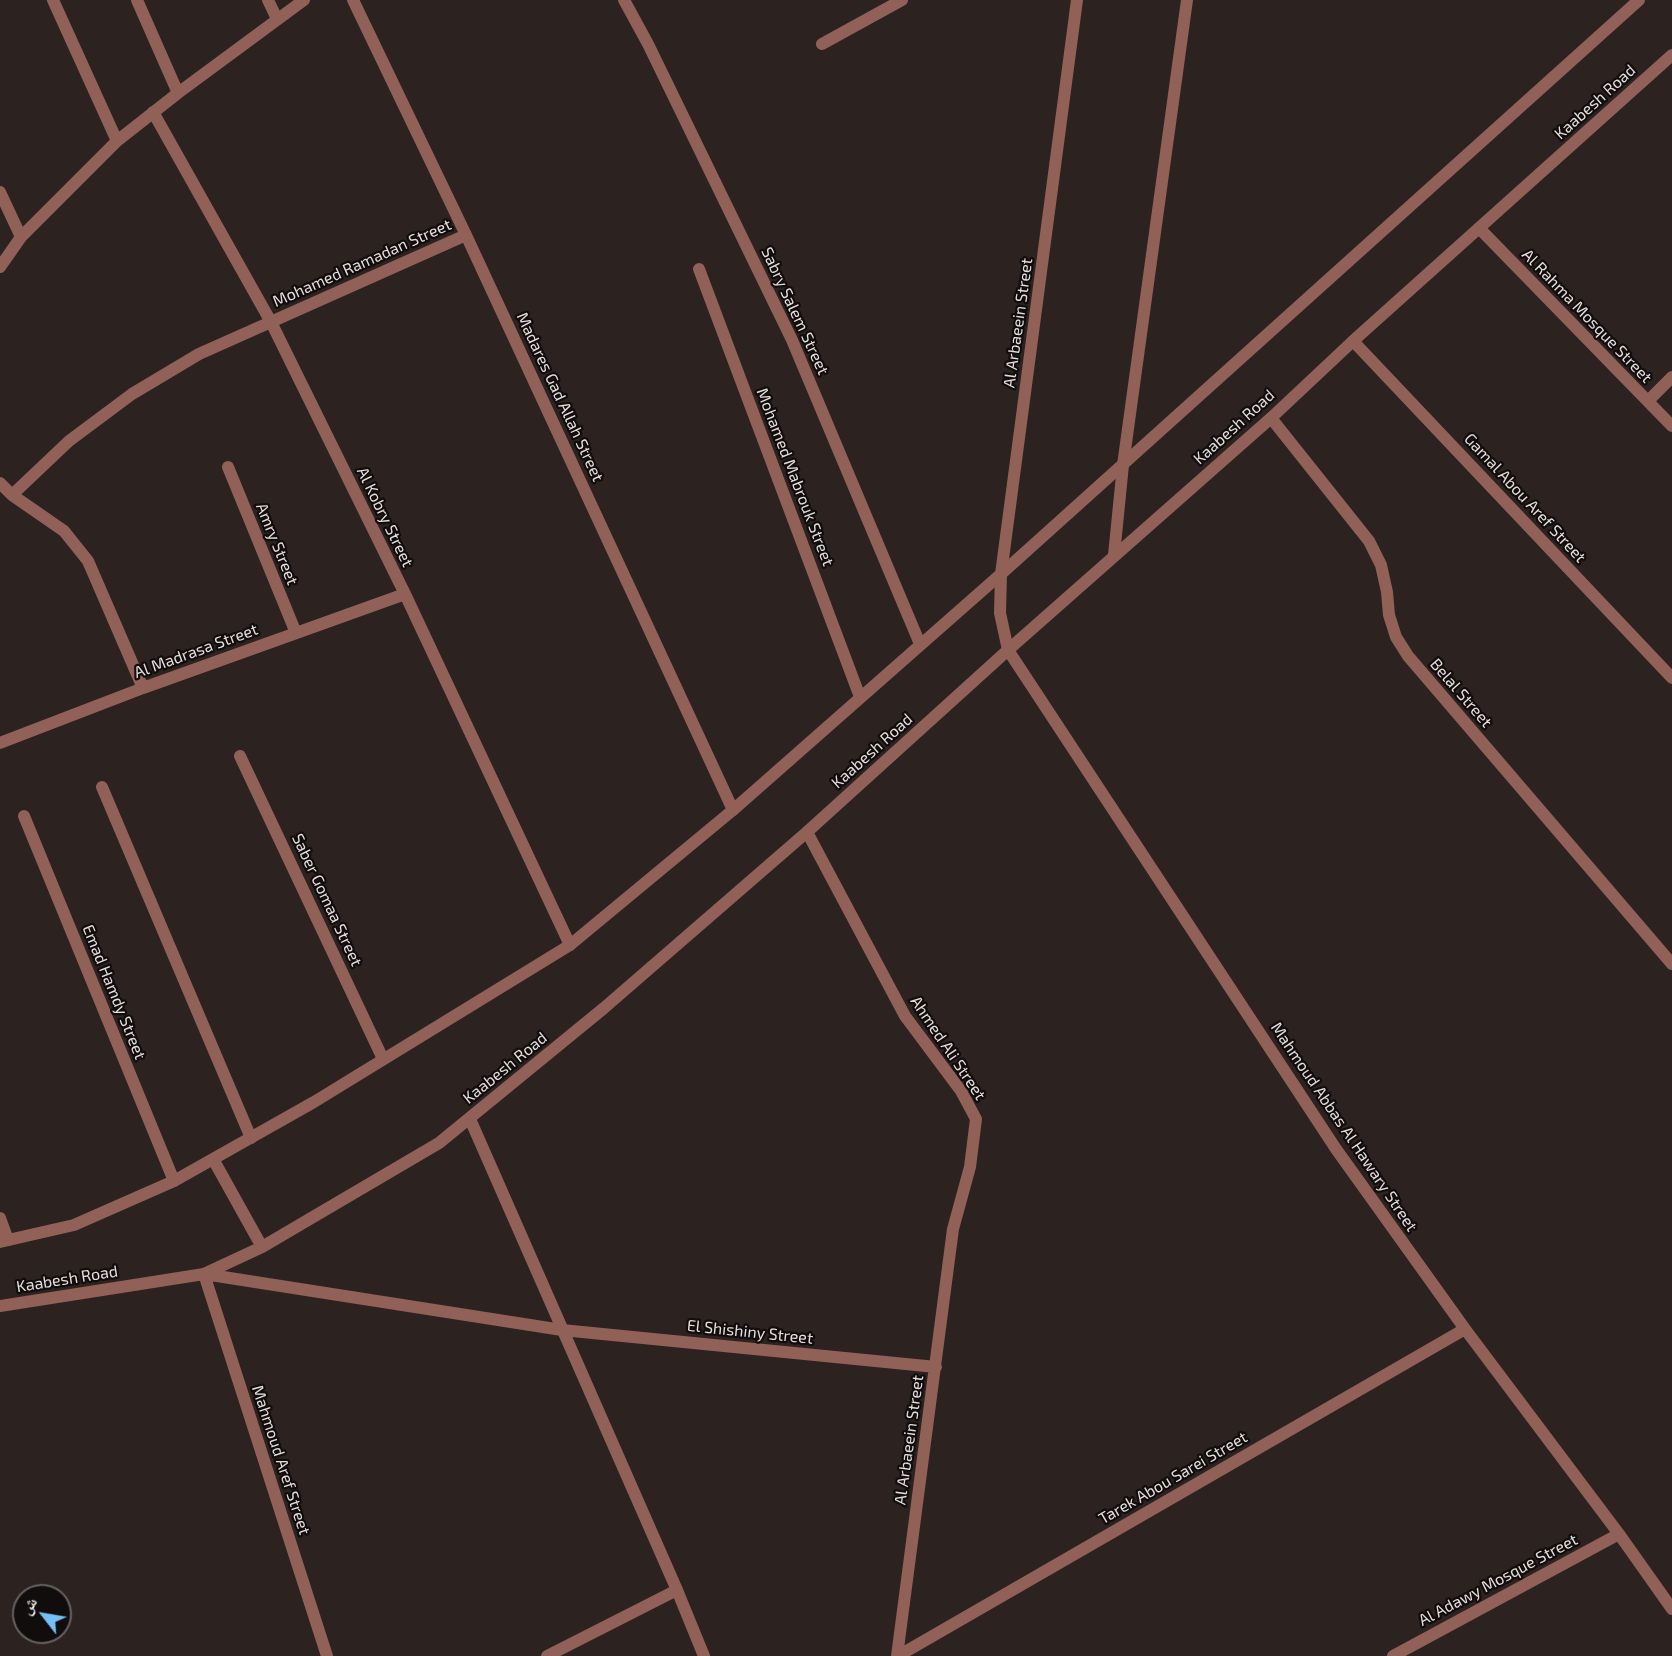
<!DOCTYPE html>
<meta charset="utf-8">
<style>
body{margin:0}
#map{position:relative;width:1672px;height:1656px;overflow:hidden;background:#2c2220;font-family:"Exo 2","Noto Naskh Arabic",sans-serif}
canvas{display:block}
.north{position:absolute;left:12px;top:1584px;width:60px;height:60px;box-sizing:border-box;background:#110d0c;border:2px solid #666160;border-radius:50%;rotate:301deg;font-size:16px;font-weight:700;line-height:24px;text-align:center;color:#e5dedd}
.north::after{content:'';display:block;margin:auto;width:21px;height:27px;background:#74c0f6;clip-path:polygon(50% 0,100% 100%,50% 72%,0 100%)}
</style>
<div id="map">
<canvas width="1672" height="1656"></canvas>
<div class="north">ش</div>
</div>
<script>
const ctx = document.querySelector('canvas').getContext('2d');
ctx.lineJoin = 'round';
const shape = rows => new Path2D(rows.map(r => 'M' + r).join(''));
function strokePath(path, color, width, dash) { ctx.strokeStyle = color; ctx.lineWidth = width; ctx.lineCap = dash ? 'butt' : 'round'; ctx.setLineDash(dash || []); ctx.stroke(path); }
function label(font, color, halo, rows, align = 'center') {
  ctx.font = font + ' "Exo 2",sans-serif'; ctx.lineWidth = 4.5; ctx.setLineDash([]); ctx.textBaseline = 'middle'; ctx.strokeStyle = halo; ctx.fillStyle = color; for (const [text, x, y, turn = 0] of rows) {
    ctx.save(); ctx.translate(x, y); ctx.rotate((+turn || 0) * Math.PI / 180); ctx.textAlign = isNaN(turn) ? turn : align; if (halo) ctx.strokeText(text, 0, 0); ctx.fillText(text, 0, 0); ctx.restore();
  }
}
strokePath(shape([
 [53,0,117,141],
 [137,0,178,93],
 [268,0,277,19],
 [353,0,466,235,733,810],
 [624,0,648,44,792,340,920,644],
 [1077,0,1001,574,1000,613,1008,650,1336,1149,1465,1329,1619,1534,1672,1609],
 [822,44,902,0],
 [153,112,271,322,405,594,570,945],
 [0,192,21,237],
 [1479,228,1672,426],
 [0,267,21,237,117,141,178,93,304,0],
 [699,269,860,697],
 [1353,341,1672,678],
 [1648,401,1672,377],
 [1271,418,1369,541,1381,565,1387,592,1389,615,1396,637,1408,656,1672,964],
 [228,467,296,633],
 [0,483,12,495,64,531,88,561,143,688],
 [12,495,69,441,132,394,199,354,466,235],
 [1114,555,1123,465,1187,0],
 [0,743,143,688,405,594],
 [240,756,383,1059],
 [102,787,251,1138],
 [24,816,174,1181],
 [807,832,905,1016,961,1091,976,1119,970,1167,953,1229,897,1656],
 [470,1119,677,1590,704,1656],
 [0,1218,8,1240],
 [327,1656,204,1274,562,1330,936,1367],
 [547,1656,677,1590],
 [898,1656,1465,1329],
 [1393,1656,1619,1534]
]), '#916057', 12);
strokePath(shape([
 [213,1159,262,1247],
 [0,1242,74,1225,174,1181,314,1102,570,945,733,810,1001,574,1639,0],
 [0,1306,204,1274,262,1247,439,1143,604,1008,807,832,1008,650,1271,418,1353,341,1672,55]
]), '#916057', 12);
label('16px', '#e5dedd', '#110d0c', [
 ["Kaabesh Road",1595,102,-42],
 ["Mohamed Ramadan Street",362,263,-24],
 ["Sabry Salem Street",795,311,65],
 ["Al Rahma Mosque Street",1587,316,46],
 ["Al Arbaeein Street",1018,323,-82],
 ["Madares Gad Allah Street",560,397,65],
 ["Kaabesh Road",1234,427,-42],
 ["Mohamed Mabrouk Street",795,477,69],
 ["Gamal Abou Aref Street",1525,498,47],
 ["Al Kobry Street",385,517,64],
 ["Amry Street",277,544,68],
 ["Al Madrasa Street",196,651,-20],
 ["Belal Street",1461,693,49],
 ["Kaabesh Road",872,751,-42],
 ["Saber Gomaa Street",327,900,65],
 ["Emad Hamdy Street",114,992,68],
 ["Ahmed Ali Street",948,1048,56],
 ["Kaabesh Road",505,1068,-39],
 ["Mahmoud Abbas Al Hawary Street",1344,1127,56],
 ["Kaabesh Road",67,1279,-9],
 ["El Shishiny Street",750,1332,6],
 ["Al Arbaeein Street",909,1440,-82],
 ["Mahmoud Aref Street",281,1460,72],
 ["Tarek Abou Sarei Street",1173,1478,-30],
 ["Al Adawy Mosque Street",1498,1580,-28]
]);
</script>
